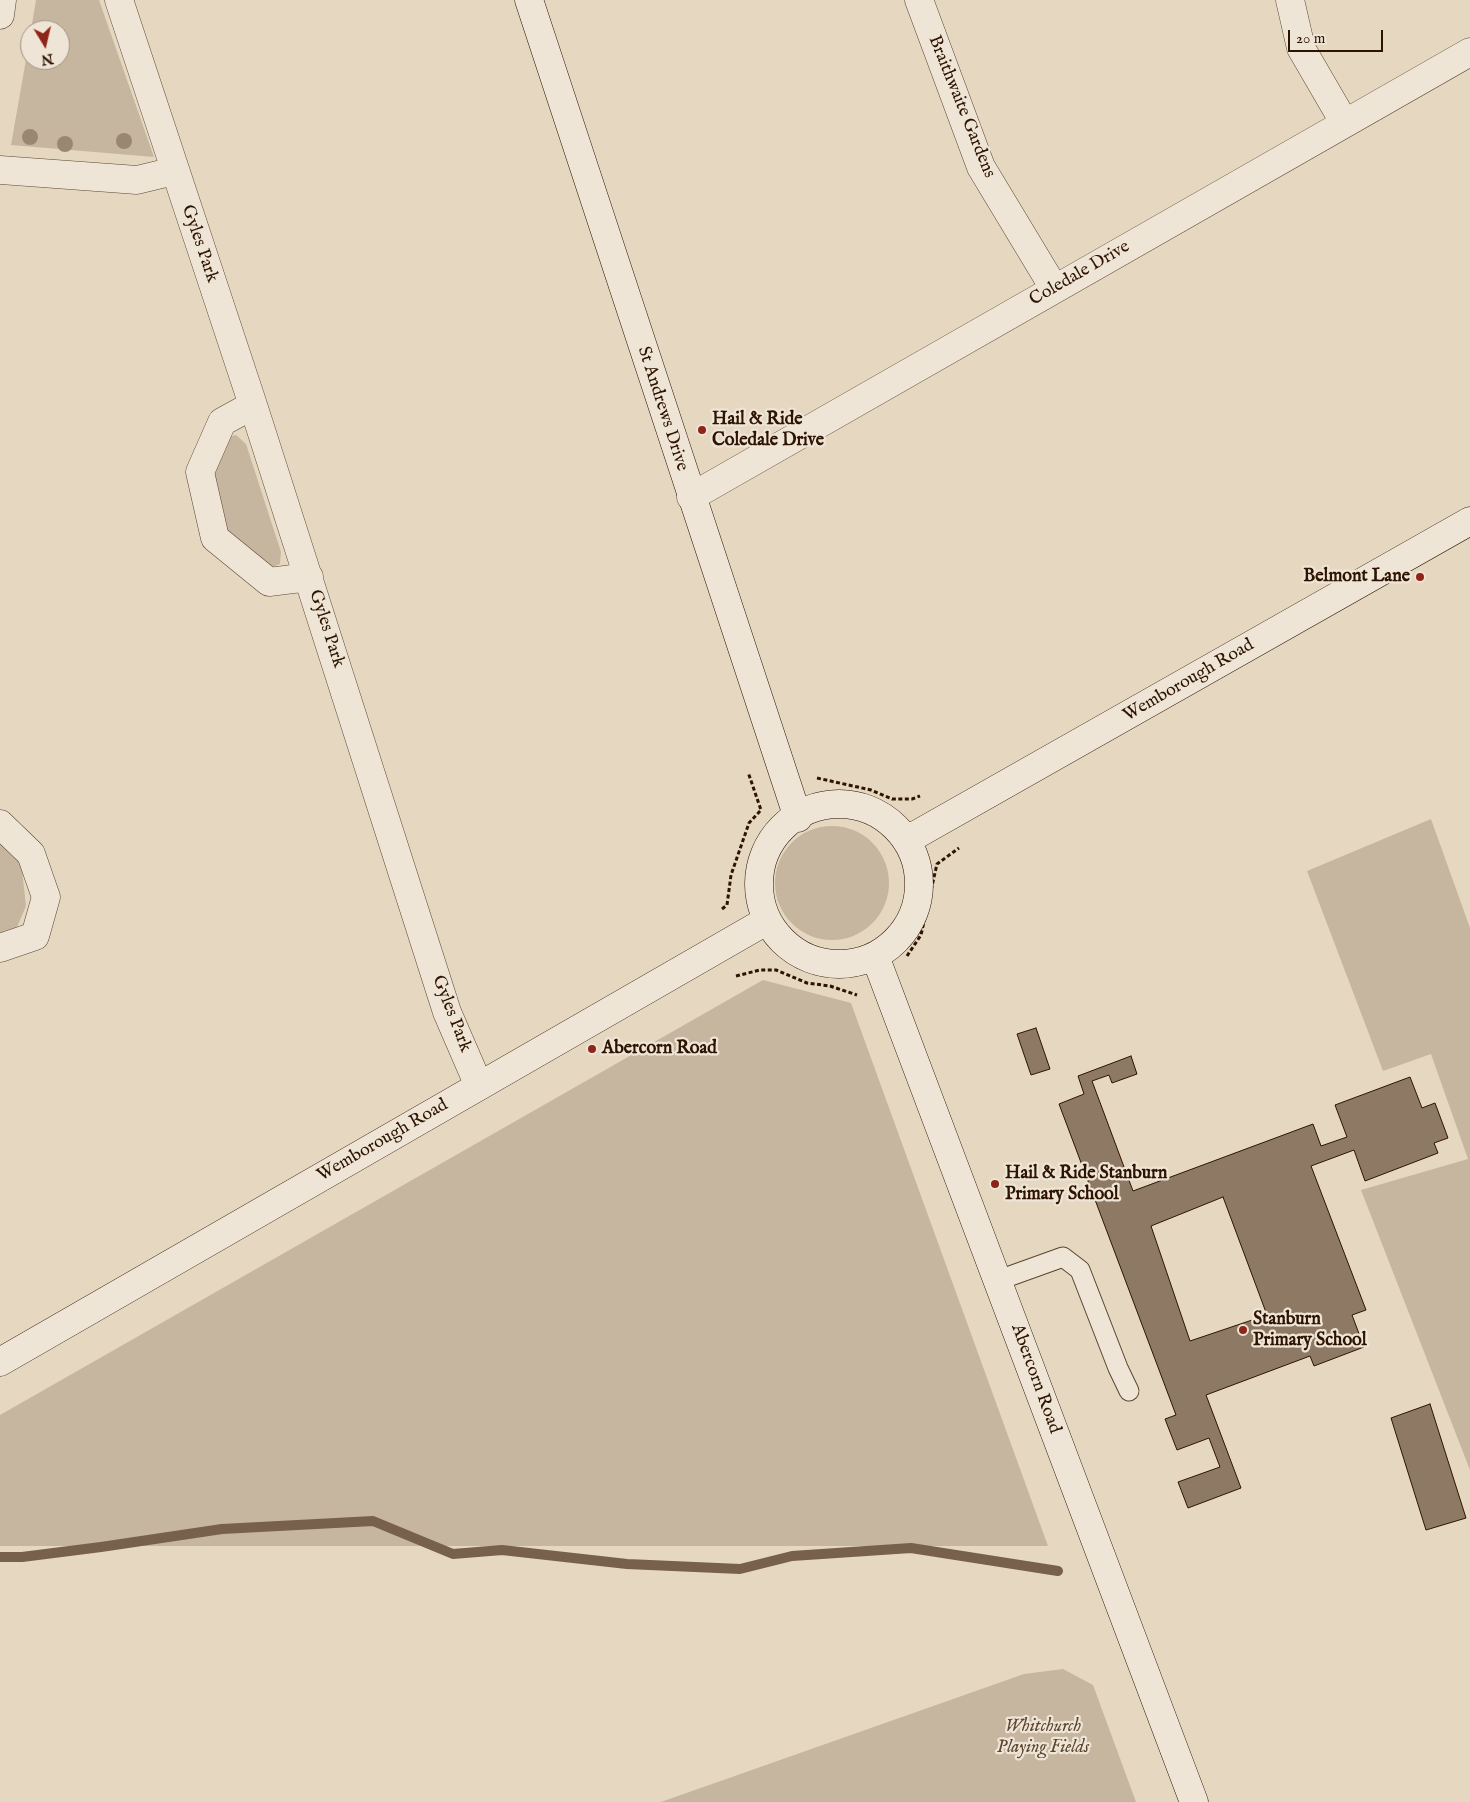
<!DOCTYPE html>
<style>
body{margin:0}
#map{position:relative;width:1470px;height:1802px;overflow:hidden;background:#e5d7c0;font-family:"IM FELL English",serif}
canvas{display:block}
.north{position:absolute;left:20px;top:20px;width:50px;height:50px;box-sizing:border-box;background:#eee5d6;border:1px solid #a19180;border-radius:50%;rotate:171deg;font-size:14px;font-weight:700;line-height:20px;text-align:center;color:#2e1400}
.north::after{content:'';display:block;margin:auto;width:18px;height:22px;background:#8f2418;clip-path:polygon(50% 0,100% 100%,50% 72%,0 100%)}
.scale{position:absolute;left:1288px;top:30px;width:95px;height:22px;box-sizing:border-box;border:2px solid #2e1400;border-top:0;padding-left:6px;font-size:15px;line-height:18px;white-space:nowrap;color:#2e1400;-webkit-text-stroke:4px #eee5d6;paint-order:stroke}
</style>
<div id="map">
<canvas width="1470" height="1802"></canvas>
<div class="north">N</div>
<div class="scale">20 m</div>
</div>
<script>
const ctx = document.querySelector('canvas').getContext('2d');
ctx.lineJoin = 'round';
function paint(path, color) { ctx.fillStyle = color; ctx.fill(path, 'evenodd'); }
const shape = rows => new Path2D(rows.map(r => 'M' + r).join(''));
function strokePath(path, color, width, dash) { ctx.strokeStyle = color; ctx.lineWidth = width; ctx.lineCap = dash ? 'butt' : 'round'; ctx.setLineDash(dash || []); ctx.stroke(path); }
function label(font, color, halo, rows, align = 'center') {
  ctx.font = font + ' "IM FELL English",serif'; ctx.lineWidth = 4.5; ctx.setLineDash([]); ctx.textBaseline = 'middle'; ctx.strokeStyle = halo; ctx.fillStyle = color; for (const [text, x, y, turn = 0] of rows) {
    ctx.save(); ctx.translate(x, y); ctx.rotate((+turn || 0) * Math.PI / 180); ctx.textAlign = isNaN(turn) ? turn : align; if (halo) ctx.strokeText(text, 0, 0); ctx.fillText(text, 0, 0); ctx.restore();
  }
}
paint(shape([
 [36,0,99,0,154,157,11,145,30,37,30,60,60,60,60,30,31,30],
 [236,435,246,444,281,552,280,564,267,569,227,535,212,488,217,457,227,437],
 [1431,819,1470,928,1470,1470,1361,1190,1468,1159,1431,1054,1383,1071,1307,871],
 '775 883a57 57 0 1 1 114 0a57 57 0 1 1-114 0Z',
 [0,837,21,861,26,906,17,927,5,937,0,938],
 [763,980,851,1003,1048,1546,0,1546,0,1415],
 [1063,1669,1093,1685,1136,1802,661,1802,1024,1674]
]), '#c6b69f');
strokePath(shape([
 [0,1557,22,1557,101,1547,222,1529,373,1521,453,1554,502,1550,627,1564,740,1569,792,1556,911,1548,1058,1571]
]), '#77614c', 10);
const building = shape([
 [1036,1028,1050,1069,1031,1075,1017,1034,1036,1028],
 [1131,1056,1137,1074,1112,1083,1109,1075,1092,1081,1133,1191,1313,1124,1321,1146,1347,1137,1335,1105,1410,1077,1422,1108,1435,1103,1448,1138,1434,1143,1438,1153,1365,1181,1354,1150,1311,1166,1366,1310,1352,1315,1364,1347,1314,1366,1310,1356,1206,1395,1241,1488,1188,1508,1178,1482,1220,1467,1209,1438,1177,1450,1165,1419,1176,1415,1059,1104,1084,1094,1078,1076,1131,1056],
 [1223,1197,1267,1315,1190,1341,1151,1226,1223,1197],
 [1430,1404,1466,1518,1426,1530,1391,1418,1430,1404]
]);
paint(building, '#8d7964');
strokePath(building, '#2e1400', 1);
const lane = shape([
 [999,1280,1063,1257,1080,1270,1118,1368,1129,1391]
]);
const street = shape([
 [119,0,253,405,447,1012,479,1086],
 [919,0,981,167,1054,288],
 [1290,0,1301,48,1344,122],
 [0,15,2,0],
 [0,170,137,180,174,171],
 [253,405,222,422,200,472,215,538,269,582,309,577],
 [691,497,1470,52],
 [0,824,31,854,46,897,35,936,0,948]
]);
const secondary = shape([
 [529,0,798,818],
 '759 884a80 80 0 1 1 160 0a80 80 0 1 1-160 0Z',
 [907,840,1470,521],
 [875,956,1194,1802],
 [0,1362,766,921]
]);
strokePath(lane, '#5c4530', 21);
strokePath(street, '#5c4530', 29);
strokePath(secondary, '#2e1400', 29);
strokePath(shape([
 [817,778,871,790,892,799,912,799,920,796],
 [722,909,727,905,731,875,749,823,761,810,748,772],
 [907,956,921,935,937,864,959,848],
 [736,976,760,970,776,970,807,983,830,986,857,995]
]), '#2e1400', 3, [4, 2.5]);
strokePath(lane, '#eee5d6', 19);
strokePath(street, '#eee5d6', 28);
strokePath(secondary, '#eee5d6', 28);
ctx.fillStyle = '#9a8771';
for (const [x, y] of [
 [30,137],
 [124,141],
 [65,144]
]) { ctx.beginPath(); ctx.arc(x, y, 8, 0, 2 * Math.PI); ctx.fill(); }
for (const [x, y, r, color] of [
 [702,430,5,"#8f2418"],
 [1420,577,5,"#8f2418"],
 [592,1049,5,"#8f2418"],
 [995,1184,5,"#8f2418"],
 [1243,1330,5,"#8f2418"]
]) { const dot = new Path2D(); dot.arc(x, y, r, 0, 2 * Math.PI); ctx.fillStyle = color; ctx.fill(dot); strokePath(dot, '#eee5d6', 2); }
label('18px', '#2e1400', '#eee5d6', [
 ["Braithwaite Gardens",961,107,68],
 ["Gyles Park",199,244,71],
 ["Coledale Drive",1080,274,-30],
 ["St Andrews Drive",662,409,72],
 ["Gyles Park",326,629,72],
 ["Wemborough Road",1189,681,-30],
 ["Gyles Park",451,1014,69],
 ["Wemborough Road",383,1141,-30],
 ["Abercorn Road",1035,1379,70]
]);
label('bold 18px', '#2e1400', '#eee5d6', [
 ["Hail & Ride",712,420],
 ["Coledale Drive",712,441],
 ["Belmont Lane",1410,577,"right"],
 ["Abercorn Road",602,1049],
 ["Hail & Ride Stanburn",1005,1174],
 ["Primary School",1005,1195],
 ["Stanburn",1253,1320],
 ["Primary School",1253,1341]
], 'left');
label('italic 18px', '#5c4530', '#eee5d6', [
 ["Whitchurch",1043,1727],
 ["Playing Fields",1043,1748]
]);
</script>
